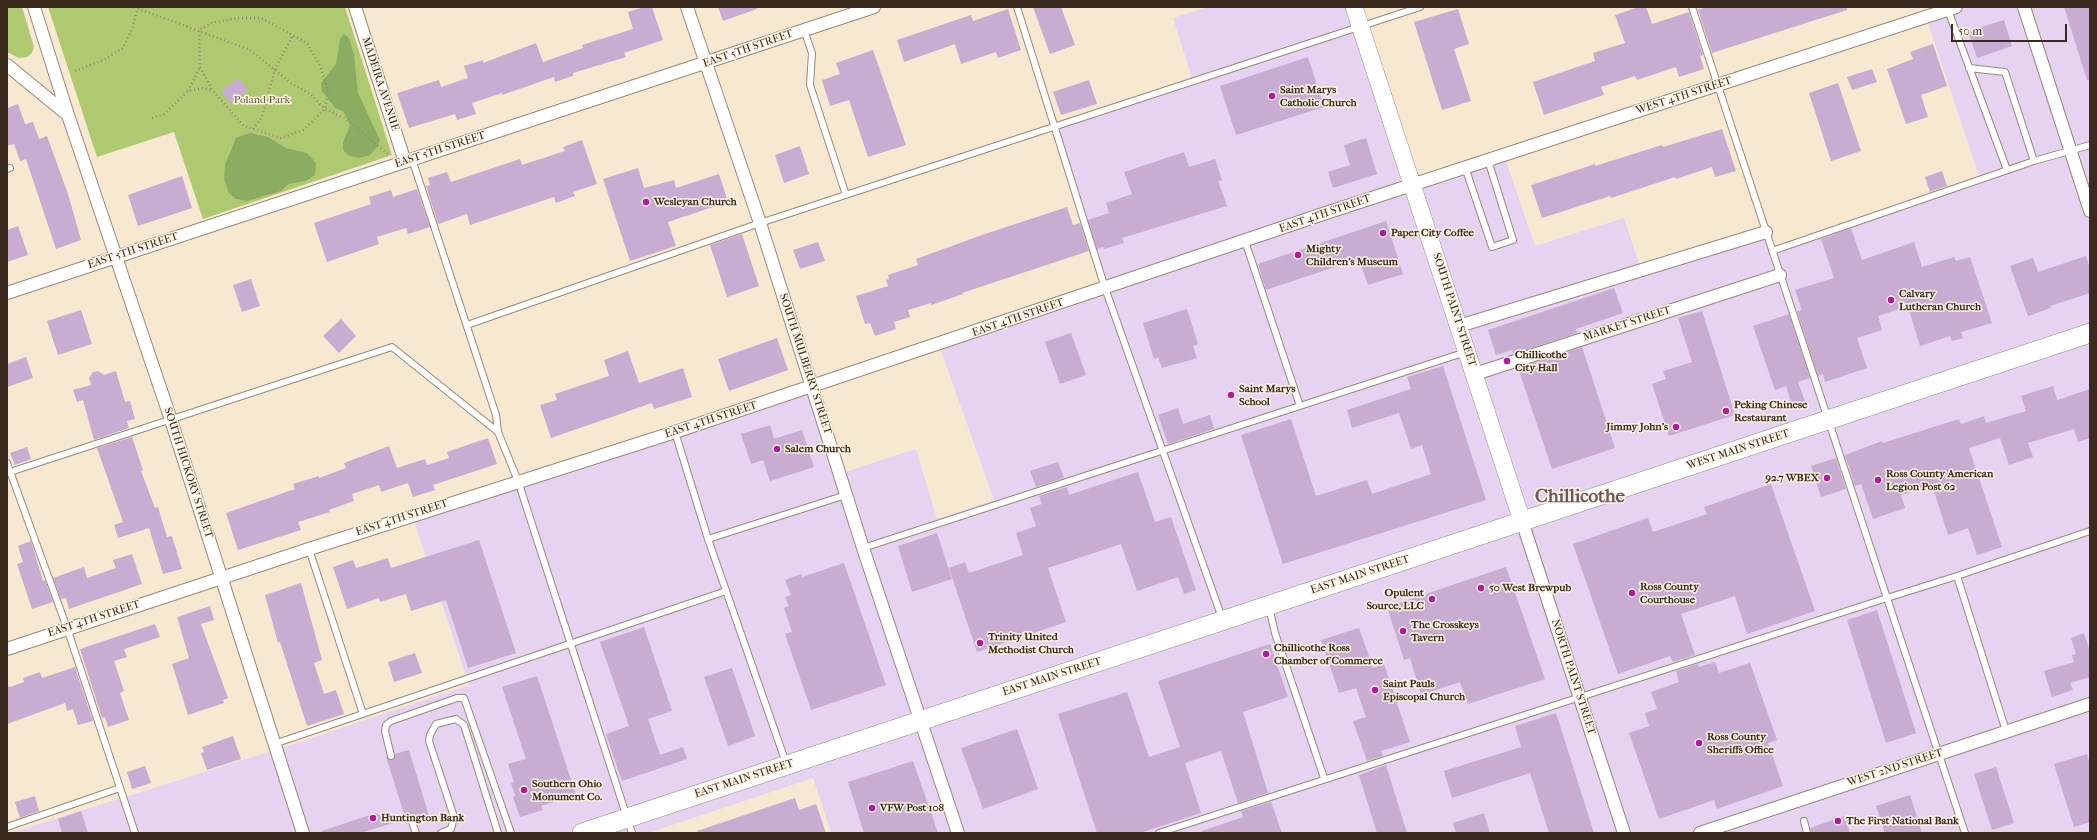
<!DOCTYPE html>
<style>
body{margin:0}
#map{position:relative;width:2097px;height:840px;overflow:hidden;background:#f7e9d1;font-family:"IM FELL French Canon",serif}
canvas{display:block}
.frame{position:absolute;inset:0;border:8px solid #3b2a1e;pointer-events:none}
.scale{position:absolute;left:1951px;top:24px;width:116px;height:18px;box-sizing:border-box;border:2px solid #3b2a1e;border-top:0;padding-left:5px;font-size:12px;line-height:14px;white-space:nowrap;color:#3b2a1e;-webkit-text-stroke:3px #fcf5e5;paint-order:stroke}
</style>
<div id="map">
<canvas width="2097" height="840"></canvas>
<div class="frame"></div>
<div class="scale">50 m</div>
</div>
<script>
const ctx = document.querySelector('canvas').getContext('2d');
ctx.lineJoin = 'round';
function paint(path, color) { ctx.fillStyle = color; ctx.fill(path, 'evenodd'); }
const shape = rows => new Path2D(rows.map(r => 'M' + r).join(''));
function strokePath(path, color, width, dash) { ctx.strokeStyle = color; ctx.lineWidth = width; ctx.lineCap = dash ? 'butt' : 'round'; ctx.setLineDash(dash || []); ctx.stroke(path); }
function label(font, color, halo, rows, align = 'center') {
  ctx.font = font + ' "IM FELL French Canon",serif'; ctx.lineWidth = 3; ctx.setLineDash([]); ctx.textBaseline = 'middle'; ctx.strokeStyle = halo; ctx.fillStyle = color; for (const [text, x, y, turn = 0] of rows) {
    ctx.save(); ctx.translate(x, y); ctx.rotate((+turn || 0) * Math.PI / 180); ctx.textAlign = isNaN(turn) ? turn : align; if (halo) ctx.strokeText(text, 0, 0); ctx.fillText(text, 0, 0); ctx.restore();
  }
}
paint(shape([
 [1209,7,1354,7,1413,185,1504,155,1535,246,1624,218,1641,270,1766,232,1772,250,1980,179,1926,17,1956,7,2090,7,2090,833,831,833,813,778,648,833,10,833,294,744,469,685,412,515,812,386,839,474,916,449,937,519,994,500,939,345,1105,288,1054,126,1193,81,1173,18]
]), '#e5d3f1');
paint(shape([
 [7,7,22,7,34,47,32,53,27,57,19,58,7,52],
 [48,7,345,7,392,155,203,219,174,132,97,157]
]), '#aec96f');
paint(shape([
 [344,34,349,38,354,55,358,93,380,140,377,147,370,155,359,158,348,155,343,150,343,143,350,125,343,111,335,108,322,91,321,83,336,64,340,39],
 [250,133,268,137,286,148,307,153,316,163,315,175,306,181,288,184,281,191,247,201,236,199,229,193,224,179,225,165,236,138]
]), '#8aad62');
paint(shape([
 [644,7,652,7,663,40,624,53,626,57,573,73,573,76,555,82,554,77,502,95,502,93,472,103,476,114,457,120,455,114,409,128,397,93,439,80,441,87,468,78,464,66,483,60,483,63,536,43,543,62,583,48,582,45,633,29,628,12],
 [718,7,757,7,757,9,723,21],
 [1033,7,1061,7,1075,45,1050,54],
 [1639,7,1646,7,1652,24,1689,12,1703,55,1700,56,1704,69,1679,77,1676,67,1637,80,1635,76,1601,87,1604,95,1544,115,1533,82,1595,61,1593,53,1625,43,1615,15],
 [1706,7,1847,7,1847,10,1712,53,1698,10],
 [2064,7,2090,7,2090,80,2087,80],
 [1008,9,1021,50,998,58,996,52,961,64,955,44,904,62,897,40,971,15,973,21],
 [1458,9,1469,44,1454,49,1471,101,1442,110,1414,22],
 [2004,20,2012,46,1977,58,1968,31],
 [1933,44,1947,86,1921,95,1928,117,1906,124,1887,69,1913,59,1910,52],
 [873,50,906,145,868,157,849,100,830,106,822,80,840,74,836,63],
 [1308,57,1324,107,1236,135,1220,86],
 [1872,69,1877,82,1852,90,1847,77],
 [239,78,248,91,230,103,221,91],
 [1089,80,1097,104,1061,115,1053,92],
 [1838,83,1861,151,1831,161,1809,93],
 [18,104,25,124,33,122,39,139,47,136,68,194,81,240,56,249,26,159,20,161,14,144,7,146,7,108],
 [1722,129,1736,171,1715,177,1712,167,1676,179,1675,177,1611,198,1610,196,1542,218,1531,185,1595,164,1595,166,1662,145,1663,147],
 [1366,138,1377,174,1333,188,1328,172,1350,165,1344,145],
 [582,140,597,184,573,192,575,196,556,203,554,197,470,225,467,214,438,224,426,186,430,185,428,178,447,172,451,182,520,159,522,165,565,151,563,147],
 [800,146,809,174,784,183,775,155],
 [1184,152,1189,167,1215,159,1222,180,1218,181,1227,206,1122,238,1124,243,1104,249,1103,247,1097,249,1088,220,1109,213,1106,203,1132,194,1124,172],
 [638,168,644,188,674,180,676,188,719,174,728,202,668,222,676,246,630,261,603,179],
 [1942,171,1947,186,1930,192,1925,177],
 [182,176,192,208,138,226,128,195],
 [417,189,430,227,408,234,406,228,377,237,379,244,327,262,314,223,371,204,369,197,391,190,393,197],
 [1067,207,1073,225,1080,223,1089,251,962,293,963,294,931,305,931,303,908,310,910,317,894,322,896,329,875,336,870,323,865,324,856,296,888,286,886,280,889,279,888,275,918,265,916,259,982,235],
 [1386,221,1403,274,1368,285,1359,259,1266,290,1258,264],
 [18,226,28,255,7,262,7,230],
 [1851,228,1862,260,1914,242,1922,267,1954,257,1956,261,1970,257,1992,323,1961,332,1963,338,1952,341,1950,336,1920,346,1909,310,1901,312,1900,309,1878,316,1882,330,1857,338,1867,368,1825,382,1823,374,1818,376,1797,311,1802,310,1795,290,1834,278,1821,239],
 [742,234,759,286,727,297,710,245],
 [818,242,825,261,800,269,793,250],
 [2086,256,2090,269,2090,293,2050,306,2051,308,2028,316,2010,266,2033,258,2038,272],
 [251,279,260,306,242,312,233,285],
 [1614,288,1623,313,1576,329,1577,333,1514,354,1512,350,1496,355,1488,330],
 [1187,309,1198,344,1193,346,1197,358,1162,368,1158,357,1154,359,1143,323],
 [81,310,92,344,58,355,47,321],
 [1702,311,1735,415,1669,436,1652,384,1666,379,1663,371,1692,362,1678,318],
 [1789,314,1810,378,1798,382,1806,404,1793,408,1786,386,1775,390,1753,326],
 [341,319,356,336,339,353,323,336],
 [1071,333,1086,375,1060,384,1045,342],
 [777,338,788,370,729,391,718,359],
 [1582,347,1615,448,1552,469,1518,368],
 [628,351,639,383,683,368,692,397,654,409,652,403,551,438,540,405,557,400,555,394,609,376,604,360],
 [26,357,33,378,7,387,7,364],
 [1443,366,1486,500,1283,564,1241,435,1291,419,1316,496,1367,480,1372,494,1431,474,1422,445,1411,449,1399,413,1352,428,1347,410,1411,389,1407,377],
 [98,371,104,375,116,371,125,402,130,401,135,419,127,421,129,428,94,440,83,400,77,402,73,390,91,385,89,378,93,372],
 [2053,386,2057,400,2090,389,2090,438,2078,442,2074,429,2028,443,2033,457,2009,465,2000,438,1969,448,2002,547,1977,555,1968,528,1948,535,1932,485,1901,495,1905,508,1873,519,1861,484,1855,486,1845,455,1882,441,1883,443,1959,419,1961,424,1984,416,1986,423,2026,411,2021,396],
 [1178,408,1183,424,1210,415,1214,429,1168,444,1158,415],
 [770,425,774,439,802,430,814,467,770,481,763,460,751,464,741,434],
 [132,437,143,470,141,471,155,508,158,507,167,537,172,536,182,569,163,574,149,528,118,538,114,525,123,522,97,448],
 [488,438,497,464,433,485,435,490,413,497,408,483,381,492,379,485,352,494,354,501,329,510,330,512,298,522,301,530,238,550,226,513,295,489,293,484,319,476,319,478,346,468,344,463,389,446,397,468,425,459,427,465,449,458,447,452],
 [27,447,31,459,15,465,10,453],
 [1836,458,1846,489,1821,497,1811,466],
 [1058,462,1064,478,1036,487,1030,471],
 [1138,472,1155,522,1171,517,1196,590,1184,594,1178,577,1137,591,1121,544,1048,568,1066,622,977,652,949,568,965,562,969,573,1023,555,1016,533,1036,526,1030,508,1042,504,1039,496,1067,487,1069,495],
 [1771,484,1815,611,1747,634,1735,596,1681,614,1695,655,1673,662,1670,656,1618,674,1573,544,1648,518,1653,532,1707,514,1704,507],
 [937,533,952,579,912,592,898,546],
 [479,540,516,653,468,668,446,600,411,611,406,594,380,602,379,598,347,609,333,567,353,560,356,568,388,558,391,568],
 [31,541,43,581,45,580,53,602,32,609,17,564,23,562,18,546],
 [132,554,142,584,69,609,66,598,61,599,53,578,84,567,87,578,116,568,113,560],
 [844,563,886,685,811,710,785,634,792,632,784,608,789,606,785,597,791,595,785,580,801,574,802,577],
 [1506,567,1545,679,1468,704,1460,682,1421,695,1410,658,1404,660,1387,607],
 [301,583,322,660,314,663,324,694,336,690,344,714,307,726,280,642,278,643,265,595],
 [210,606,214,620,201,624,228,698,223,700,224,703,188,715,172,664,189,658,177,617],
 [1877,610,1916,733,1886,743,1847,620],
 [155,624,160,637,124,649,127,657,114,661,124,691,120,693,129,720,108,727,105,717,102,718,80,649],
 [644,627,672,711,648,719,660,755,683,747,687,759,622,781,606,734,629,726,600,642],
 [1359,628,1373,668,1384,664,1410,742,1381,751,1383,756,1367,761,1353,721,1366,717,1356,688,1339,693,1321,640],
 [2084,633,2090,652,2090,677,2070,683,2073,690,2052,697,2044,671,2074,662,2072,655,2076,654,2071,638],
 [1270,644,1288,697,1243,712,1268,793,1238,803,1221,751,1185,763,1201,813,1140,833,1097,833,1058,714,1127,692,1149,757,1180,747,1158,681],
 [415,653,422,673,394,682,388,662],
 [1715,662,1719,673,1750,663,1777,740,1768,743,1783,786,1717,809,1714,800,1659,819,1629,733,1649,726,1645,713,1657,709,1651,692,1679,682,1676,671,1698,664,1699,667],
 [75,667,93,721,78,725,73,709,67,711,65,703,7,724,7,686,10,687,24,682,23,678,40,672,42,678],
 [732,668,755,736,728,746,704,677],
 [537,676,576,795,541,806,543,810,520,817,513,797,515,796,511,783,514,782,508,764,526,759,502,687],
 [1556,713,1594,833,1549,833,1530,773,1452,798,1444,771,1521,747,1515,726],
 [1017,729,1038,789,983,809,961,748],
 [233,736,241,759,207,770,201,753,204,752,202,747],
 [409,750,429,816,416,820,411,818,407,823,386,757,392,760,395,754],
 [2087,754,2090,765,2090,822,2074,827,2054,764],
 [913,761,938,833,864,833,848,782],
 [1386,765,1407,833,1377,833,1359,775],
 [145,766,151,783,132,789,127,772],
 [1996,767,2014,823,1992,830,1974,774],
 [1910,795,1922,833,1885,833,1876,806],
 [35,796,39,811,20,818,15,802],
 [795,798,799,810,816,804,826,833,698,833,697,831],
 [1271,802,1282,833,1202,833,1202,831,1243,817,1241,811],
 [81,811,88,833,62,833,58,819],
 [376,813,393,823,360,833,323,833,322,831],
 [1484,813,1490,833,1456,833,1453,823],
 [1844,816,1850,833,1811,833,1810,828]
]), '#c8acd1');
const service = shape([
 [1017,7,1105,288,1222,618],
 [1948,10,2007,170],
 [804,30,812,53,810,85,846,195],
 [1969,68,2005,72,2034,161],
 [412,159,496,415,498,432],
 [1465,167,1492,247,1513,240,1488,160],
 [7,169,10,168],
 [1245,241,1300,406],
 [1772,251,2034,161,2090,145],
 [467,325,760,223,1420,7],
 [675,432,708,539,786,763],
 [7,463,67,628,135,833],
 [7,473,392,347,498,432,518,481,632,833],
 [708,539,846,495],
 [863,548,1466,352],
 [309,549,363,714],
 [1957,576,1887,598,1965,833],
 [1269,607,1275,633,1324,778],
 [2006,731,1957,576,2090,531],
 [274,744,726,591],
 [391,756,385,731,386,725,391,721,457,698,464,698,511,833],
 [1804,821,1807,833],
 [412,822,416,833],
 [7,827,120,788],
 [441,833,451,829,454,817,429,741,430,735,436,724,456,719,464,725,498,833],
 [1159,833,1887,598,1692,7]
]);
const minor = shape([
 [34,7,68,115],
 [355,7,405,162],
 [687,7,760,223,863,548,958,833],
 [2024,7,2090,211],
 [7,65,68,115,171,420,303,833],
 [7,293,874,7],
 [1459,326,1766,232],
 [1475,374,1780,275],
 [1522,521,1624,833],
 [7,649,309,549,675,432,1326,213,1956,7],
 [1700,833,2090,704]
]);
const secondary = shape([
 [1354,7,1522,521]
]);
const primary = shape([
 [582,833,2090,333]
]);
strokePath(service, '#998a78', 8);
strokePath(minor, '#998a78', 14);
strokePath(secondary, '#998a78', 18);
strokePath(primary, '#998a78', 20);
strokePath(shape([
 [134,7,250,50,291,83,310,94,325,109,346,119,388,154],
 [238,18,261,18,307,43,320,66,328,89,325,109,303,130,281,138,244,126,212,90,200,67,199,30,211,23,238,18],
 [75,71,104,60,123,48,132,29,138,7],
 [188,91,200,67],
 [152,118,164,114,188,91,203,88,212,90],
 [253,129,262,117,275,69,293,35]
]), '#998a78', 2.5, [1, 3]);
strokePath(service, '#fff', 6);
strokePath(minor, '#fff', 12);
strokePath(secondary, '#fff', 17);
strokePath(primary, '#fff', 19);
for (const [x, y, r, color] of [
 [1272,96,4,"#b5179e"],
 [646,202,4,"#b5179e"],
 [1383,233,4,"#b5179e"],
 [1298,255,4,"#b5179e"],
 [1891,300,4,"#b5179e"],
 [1507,361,4,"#b5179e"],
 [1231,395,4,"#b5179e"],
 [1726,411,4,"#b5179e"],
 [1676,427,4,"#b5179e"],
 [777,449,4,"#b5179e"],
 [1827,478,4,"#b5179e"],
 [1878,480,4,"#b5179e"],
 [1481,588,4,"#b5179e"],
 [1632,593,4,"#b5179e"],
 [1432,599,4,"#b5179e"],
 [1403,631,4,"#b5179e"],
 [980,643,4,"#b5179e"],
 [1266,654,4,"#b5179e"],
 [1375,690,4,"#b5179e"],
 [1699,743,4,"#b5179e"],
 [524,790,4,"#b5179e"],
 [872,808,4,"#b5179e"],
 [373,818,4,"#b5179e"],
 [1838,821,4,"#b5179e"]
]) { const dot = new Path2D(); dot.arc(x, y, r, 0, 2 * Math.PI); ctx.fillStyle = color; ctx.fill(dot); strokePath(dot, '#fcf5e5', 1.5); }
label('11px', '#3b2a1e', '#fcf5e5', [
 ["EAST 5TH STREET",748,49,-19],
 ["MADEIRA AVENUE",380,84,72],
 ["WEST 4TH STREET",1684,96,-18],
 ["EAST 5TH STREET",440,150,-18],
 ["EAST 4TH STREET",1325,214,-19],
 ["EAST 5TH STREET",133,251,-18],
 ["SOUTH PAINT STREET",1454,310,72],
 ["EAST 4TH STREET",1018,318,-19],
 ["MARKET STREET",1627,324,-18],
 ["SOUTH MULBERRY STREET",805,364,72],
 ["EAST 4TH STREET",711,420,-18],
 ["WEST MAIN STREET",1738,450,-18],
 ["SOUTH HICKORY STREET",188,473,72],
 ["EAST 4TH STREET",402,518,-18],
 ["EAST MAIN STREET",1360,575,-18],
 ["EAST 4TH STREET",94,619,-18],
 ["EAST MAIN STREET",1052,677,-18],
 ["NORTH PAINT STREET",1573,677,72],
 ["WEST 2ND STREET",1895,768,-18],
 ["EAST MAIN STREET",744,779,-18]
]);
label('bold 11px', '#3b2a1e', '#fcf5e5', [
 ["Saint Marys",1280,90],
 ["Catholic Church",1280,103],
 ["Wesleyan Church",654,202],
 ["Paper City Coffee",1391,233],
 ["Mighty",1306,249],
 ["Children's Museum",1306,262],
 ["Calvary",1899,294],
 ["Lutheran Church",1899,307],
 ["Chillicothe",1515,355],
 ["City Hall",1515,368],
 ["Saint Marys",1239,389],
 ["School",1239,402],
 ["Peking Chinese",1734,405],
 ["Restaurant",1734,418],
 ["Jimmy John's",1668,427,"right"],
 ["Salem Church",785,449],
 ["Ross County American",1886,474],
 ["Legion Post 62",1886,487],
 ["92.7 WBEX",1819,478,"right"],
 ["Ross County",1640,587],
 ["Courthouse",1640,600],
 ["50 West Brewpub",1489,588],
 ["Opulent",1424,593,"right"],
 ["Source, LLC",1424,606,"right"],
 ["The Crosskeys",1411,625],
 ["Tavern",1411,638],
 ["Trinity United",988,637],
 ["Methodist Church",988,650],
 ["Chillicothe Ross",1274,648],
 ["Chamber of Commerce",1274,661],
 ["Saint Pauls",1383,684],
 ["Episcopal Church",1383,697],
 ["Ross County",1707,737],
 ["Sheriffs Office",1707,750],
 ["Southern Ohio",532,784],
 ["Monument Co.",532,797],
 ["VFW Post 108",880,808],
 ["Huntington Bank",381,818],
 ["The First National Bank",1846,821]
], 'left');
label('11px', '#585232', '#fcf5e5', [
 ["Poland Park",262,100]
]);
label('bold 19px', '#6c585d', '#fcf5e5', [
 ["Chillicothe",1580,497]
]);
</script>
